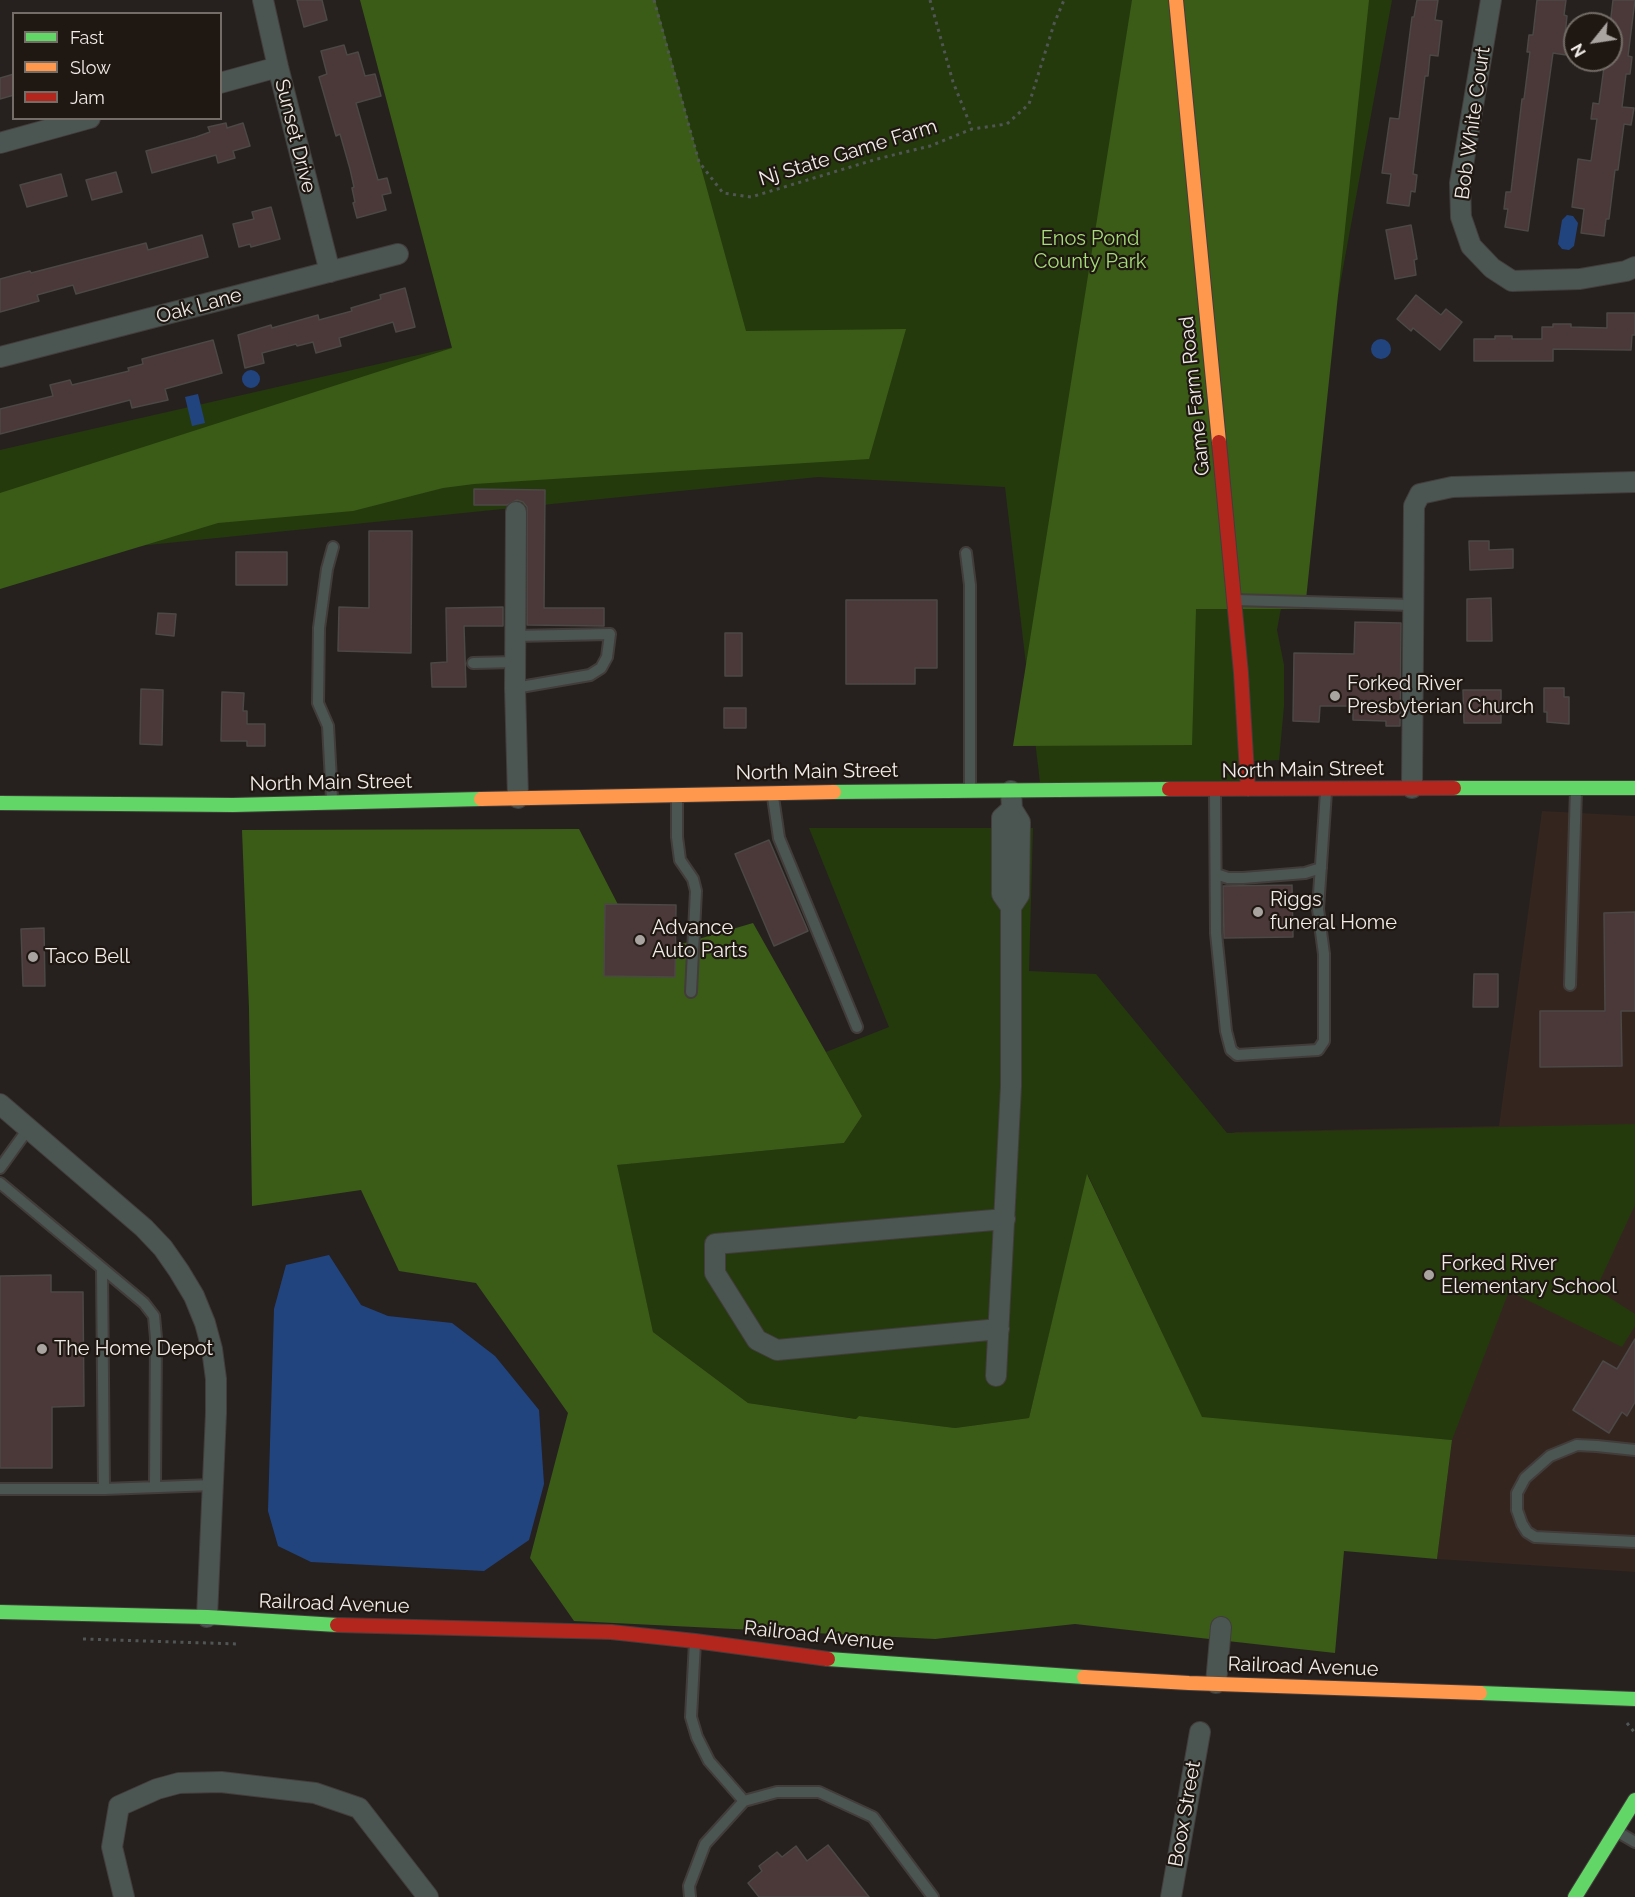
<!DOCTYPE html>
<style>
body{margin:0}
#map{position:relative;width:1635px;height:1897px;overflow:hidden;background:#26211e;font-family:Raleway,sans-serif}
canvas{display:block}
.legend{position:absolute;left:12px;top:12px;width:210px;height:108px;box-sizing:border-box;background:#1f1712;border:2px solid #736c67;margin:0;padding:8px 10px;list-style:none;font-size:18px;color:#f1ebe7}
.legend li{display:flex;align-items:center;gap:12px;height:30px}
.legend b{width:30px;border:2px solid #736c67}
.north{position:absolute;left:1563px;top:12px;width:60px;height:60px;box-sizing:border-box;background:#1f1712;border:2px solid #736c67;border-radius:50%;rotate:240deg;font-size:16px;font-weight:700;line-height:24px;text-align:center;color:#f1ebe7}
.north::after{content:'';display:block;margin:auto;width:21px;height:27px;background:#aaa4a1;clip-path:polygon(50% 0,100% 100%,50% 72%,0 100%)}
</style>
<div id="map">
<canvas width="1635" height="1897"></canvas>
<ul class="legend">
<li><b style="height:8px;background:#63d668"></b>Fast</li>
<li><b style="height:8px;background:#ff974d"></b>Slow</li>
<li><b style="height:8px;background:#b3261e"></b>Jam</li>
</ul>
<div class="north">N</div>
</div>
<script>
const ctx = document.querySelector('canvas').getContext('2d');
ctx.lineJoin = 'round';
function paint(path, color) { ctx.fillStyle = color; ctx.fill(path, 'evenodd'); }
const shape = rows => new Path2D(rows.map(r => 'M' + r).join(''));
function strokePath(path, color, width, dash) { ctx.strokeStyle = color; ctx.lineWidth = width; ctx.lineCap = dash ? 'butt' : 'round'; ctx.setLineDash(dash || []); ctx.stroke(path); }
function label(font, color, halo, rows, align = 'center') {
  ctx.font = font + ' Raleway,sans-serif'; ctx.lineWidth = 4.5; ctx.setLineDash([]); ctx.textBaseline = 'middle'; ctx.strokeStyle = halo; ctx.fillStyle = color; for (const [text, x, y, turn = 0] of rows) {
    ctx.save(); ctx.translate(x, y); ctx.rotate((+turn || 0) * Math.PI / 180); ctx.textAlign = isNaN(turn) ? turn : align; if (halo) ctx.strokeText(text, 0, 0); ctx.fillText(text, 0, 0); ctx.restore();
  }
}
paint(shape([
 [1542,811,1635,816,1635,1572,1437,1559,1452,1441,1234,1132,1499,1126]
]), '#34261f');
paint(shape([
 [399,0,1392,0,1277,630,1284,665,1284,706,1279,760,1253,761,1248,789,1041,791,1005,487,818,477,0,560,0,450,493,338],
 [809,828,1033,828,1029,971,1096,974,1227,1133,1635,1124,1635,1205,1596,1289,1635,1314,1635,1326,1622,1347,1509,1291,1452,1440,1202,1418,1088,1175,1029,1418,955,1428,859,1416,857,1419,748,1403,653,1332,616,1165,844,1143,862,1116,826,1052,889,1027]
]), '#243a0d');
paint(shape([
 [360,0,655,0,746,331,906,329,869,459,474,484,443,488,353,511,218,523,0,589,0,493,452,348],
 [1132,0,1369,0,1305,609,1196,609,1192,745,1013,746],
 [579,829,644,955,753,923,862,1116,844,1143,617,1165,653,1332,748,1403,856,1419,859,1416,955,1428,1029,1418,1087,1174,1202,1417,1452,1440,1437,1559,1344,1551,1335,1653,1075,1624,935,1639,574,1621,530,1558,568,1413,476,1283,399,1271,361,1190,252,1206,249,1008,242,830]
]), '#3b5c17');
paint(shape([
 [1567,215,1573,216,1578,223,1574,246,1569,250,1562,249,1558,244,1562,220],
 '1371 349a10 10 0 1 1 20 0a10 10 0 1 1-20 0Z',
 '242 379a9 9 0 1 1 18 0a9 9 0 1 1-18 0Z',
 [198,394,205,423,192,426,185,397],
 [329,1255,361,1305,388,1316,452,1323,495,1356,539,1410,544,1484,529,1540,484,1571,311,1562,278,1546,268,1511,274,1309,286,1265]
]), '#22447e');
const building = shape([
 [297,0,322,0,327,20,304,27,297,0],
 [1417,0,1438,0,1435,20,1442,21,1438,56,1430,55,1428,76,1425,76,1413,174,1417,175,1415,192,1411,191,1409,206,1387,203,1391,174,1382,173,1390,118,1399,119,1412,17,1414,17,1417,0],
 [1537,0,1566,0,1564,15,1567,16,1565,35,1569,35,1566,55,1553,53,1528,231,1505,227,1508,209,1504,209,1506,192,1511,192,1522,99,1524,99,1530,52,1527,52,1529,35,1533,35,1537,0],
 [1613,0,1635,0,1628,56,1632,57,1630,74,1626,74,1622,107,1634,108,1631,125,1624,124,1618,170,1615,170,1609,219,1606,219,1604,236,1581,233,1584,209,1572,207,1578,159,1591,161,1597,119,1591,119,1593,103,1599,104,1605,60,1611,60,1611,17,1613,0],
 [344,45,347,55,358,52,365,76,375,74,381,96,356,103,378,180,387,178,391,193,382,195,386,210,357,218,353,203,355,202,352,188,354,187,350,169,340,134,336,136,319,77,327,74,321,51,344,45],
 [14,74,14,95,0,99,0,78,14,74],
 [226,123,227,128,243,123,250,146,233,151,235,158,218,163,216,155,152,173,146,151,196,137,210,132,208,127,226,123],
 [116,172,122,192,92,200,86,180,116,172],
 [61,174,67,196,27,207,20,185,61,174],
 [271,207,280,239,251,247,250,244,239,247,233,224,254,219,252,212,271,207],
 [1411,225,1417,259,1414,260,1416,275,1395,279,1386,230,1411,225],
 [202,235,208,257,76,294,73,285,37,295,39,301,0,312,0,279,30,271,31,273,146,243,148,250,202,235],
 [405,288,415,327,396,332,393,322,339,338,341,346,316,353,313,342,297,346,296,344,262,353,264,363,245,368,238,335,271,325,272,328,318,315,319,320,352,311,351,308,381,299,380,295,405,288],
 [1416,295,1441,315,1446,309,1462,322,1440,350,1413,328,1411,331,1397,319,1416,295],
 [1607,313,1635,313,1635,335,1632,335,1631,350,1553,349,1553,361,1474,361,1474,339,1495,339,1495,336,1512,336,1512,339,1542,339,1542,327,1553,327,1553,324,1571,324,1571,327,1607,328,1607,313],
 [213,340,222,373,165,389,168,400,132,408,130,400,0,434,0,409,53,396,50,385,70,380,72,385,129,371,128,368,143,364,142,359,213,340],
 [474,489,545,490,544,608,604,608,604,626,527,625,527,507,523,502,517,500,507,505,474,505,474,489],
 [369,531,412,531,411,653,338,651,339,607,369,608,369,531],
 [1469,541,1489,541,1489,550,1513,549,1513,568,1470,570,1469,541],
 [236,552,287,552,287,585,236,585,236,552],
 [1491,598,1492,641,1467,641,1467,599,1491,598],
 [846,600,937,600,937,668,915,668,915,684,846,684,846,600],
 [503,607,503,626,464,626,466,687,432,687,431,663,447,662,446,608,503,607],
 [158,613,176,614,174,636,156,634,158,613],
 [1355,622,1401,623,1400,726,1386,726,1386,721,1353,720,1353,706,1320,706,1319,722,1293,721,1294,653,1354,654,1355,622],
 [725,633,742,633,742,676,725,676,725,633],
 [1544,688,1564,688,1564,697,1569,697,1569,724,1547,722,1547,712,1544,712,1544,688],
 [141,689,163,690,162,745,140,744,141,689],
 [1463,690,1501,690,1501,723,1464,723,1463,690],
 [222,692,244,693,243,711,247,711,247,724,265,724,265,746,247,746,247,741,221,741,222,692],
 [724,708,746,708,746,728,724,728,724,708],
 [769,840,808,931,774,946,735,854,769,840],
 [1292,885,1293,937,1224,938,1223,886,1292,885],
 [605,904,676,905,675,977,604,976,605,904],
 [1635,912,1635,1011,1621,1011,1622,1066,1540,1067,1540,1011,1605,1011,1604,913,1635,912],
 [44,928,45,986,23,986,21,929,44,928],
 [1474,974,1498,974,1498,1007,1473,1007,1474,974],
 [51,1275,51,1292,83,1292,84,1406,52,1407,52,1468,0,1468,0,1276,51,1275],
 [1635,1339,1635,1402,1627,1416,1622,1412,1609,1433,1573,1410,1603,1361,1617,1369,1635,1339],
 [828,1845,869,1897,759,1897,748,1883,762,1871,759,1866,777,1852,782,1857,796,1846,807,1861,828,1845]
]);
paint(building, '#4a3938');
strokePath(building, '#4c4846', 1.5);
const lane = shape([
 [966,553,970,585,970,787],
 [1235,600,1413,605],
 [473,663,515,662],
 [515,688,590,675,601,668,607,657,610,634,515,636],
 [1215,793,1216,933,1226,1031,1231,1050,1237,1055,1318,1050,1324,1041,1324,954,1318,909,1326,792],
 [773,797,779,838,857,1027],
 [332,799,328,726,318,703,319,628,327,569,333,547],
 [677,799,677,837,680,860,693,879,696,891,691,992],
 [1216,874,1228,878,1243,878,1305,873,1321,868],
 [1570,985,1576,790],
 [0,1168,28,1129],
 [0,1183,144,1303,154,1316,156,1338,155,1485],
 [102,1268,104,1489],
 [1635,1450,1597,1446,1577,1445,1550,1456,1525,1478,1517,1493,1517,1510,1522,1524,1527,1532,1535,1537,1635,1542],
 [0,1489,104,1489,213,1485],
 [695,1642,691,1717,697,1737,709,1761,744,1801],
 [1616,1831,1635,1842],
 [690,1897,689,1886,705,1844,744,1801,777,1792,819,1792,873,1817,933,1897]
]);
const street = shape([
 [263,0,278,67,330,272],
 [1491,0,1460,183,1461,217,1471,246,1492,268,1512,281,1580,279,1626,271,1635,267],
 [220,83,278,67],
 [0,143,90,118],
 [0,357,398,254],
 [516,512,515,688,518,798],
 [1412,788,1414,506,1420,494,1452,487,1635,482],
 [1011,791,1012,809,1020,822,1019,895,1011,907,1002,894,1002,818,1012,809],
 [0,1104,144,1228,163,1248,179,1271,194,1296,205,1323,212,1349,216,1379,216,1413,207,1617],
 [999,1329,777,1350,757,1340,715,1273,715,1244,1005,1219],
 [996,1376,1011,1086,1011,907],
 [1216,1683,1221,1627],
 [124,1897,112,1847,119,1806,157,1789,179,1783,221,1782,315,1793,359,1808,428,1897],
 [1171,1897,1200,1732]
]);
const fast = shape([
 [1454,788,1635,788],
 [834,792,1169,789],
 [0,803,233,805,481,799],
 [0,1612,207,1617,337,1625],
 [828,1659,1084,1677],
 [1480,1693,1635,1699],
 [1575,1897,1635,1800]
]);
const slow = shape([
 [1176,0,1219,442],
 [481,799,834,792],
 [1084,1677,1189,1683,1480,1693]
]);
const jam = shape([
 [1219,442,1241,673,1248,789],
 [1169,789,1454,788],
 [337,1625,611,1632,695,1641,828,1659]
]);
strokePath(lane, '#423d3b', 14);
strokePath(street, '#423d3b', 22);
strokePath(fast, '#423d3b', 16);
strokePath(slow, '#423d3b', 16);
strokePath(jam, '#423d3b', 16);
strokePath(shape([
 [654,0,699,162,723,193,751,197,877,159,930,146,972,129,1007,124,1029,104,1054,24,1064,0],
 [930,0,953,82,972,129],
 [83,1639,238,1644],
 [1627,1723,1635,1733]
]), '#505654', 3, [3, 4.5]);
strokePath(lane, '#4b5653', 10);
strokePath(street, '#4b5653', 20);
strokePath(fast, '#63d668', 14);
strokePath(slow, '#ff974d', 14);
strokePath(jam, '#b3261e', 14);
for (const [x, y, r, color] of [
 [1335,696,6,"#aaa4a1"],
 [1258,912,6,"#aaa4a1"],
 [640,940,6,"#aaa4a1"],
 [33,957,6,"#aaa4a1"],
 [1429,1275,6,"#aaa4a1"],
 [42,1349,6,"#aaa4a1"]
]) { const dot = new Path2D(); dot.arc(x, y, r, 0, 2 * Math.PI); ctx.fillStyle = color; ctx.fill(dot); strokePath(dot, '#1f1712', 2); }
label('20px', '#f1ebe7', '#1f1712', [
 ["Bob White Court",1473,123,-82],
 ["Sunset Drive",295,136,76],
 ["Nj State Game Farm",848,153,-17],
 ["Oak Lane",199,306,-15],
 ["Game Farm Road",1195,396,-96],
 ["North Main Street",1303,770,-1],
 ["North Main Street",817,772,-1],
 ["North Main Street",331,783,-1],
 ["Railroad Avenue",334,1604,2],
 ["Railroad Avenue",819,1636,6],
 ["Railroad Avenue",1303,1667,2],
 ["Boox Street",1185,1814,-80]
]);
label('20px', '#a5de78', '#1f1712', [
 ["Enos Pond",1090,239],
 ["County Park",1090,262]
]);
label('20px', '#f1ebe7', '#1f1712', [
 ["Forked River",1347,684],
 ["Presbyterian Church",1347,707],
 ["Riggs",1270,900],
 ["funeral Home",1270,923],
 ["Advance",652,928],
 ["Auto Parts",652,951],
 ["Taco Bell",45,957],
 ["Forked River",1441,1264],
 ["Elementary School",1441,1287],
 ["The Home Depot",54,1349]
], 'left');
</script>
